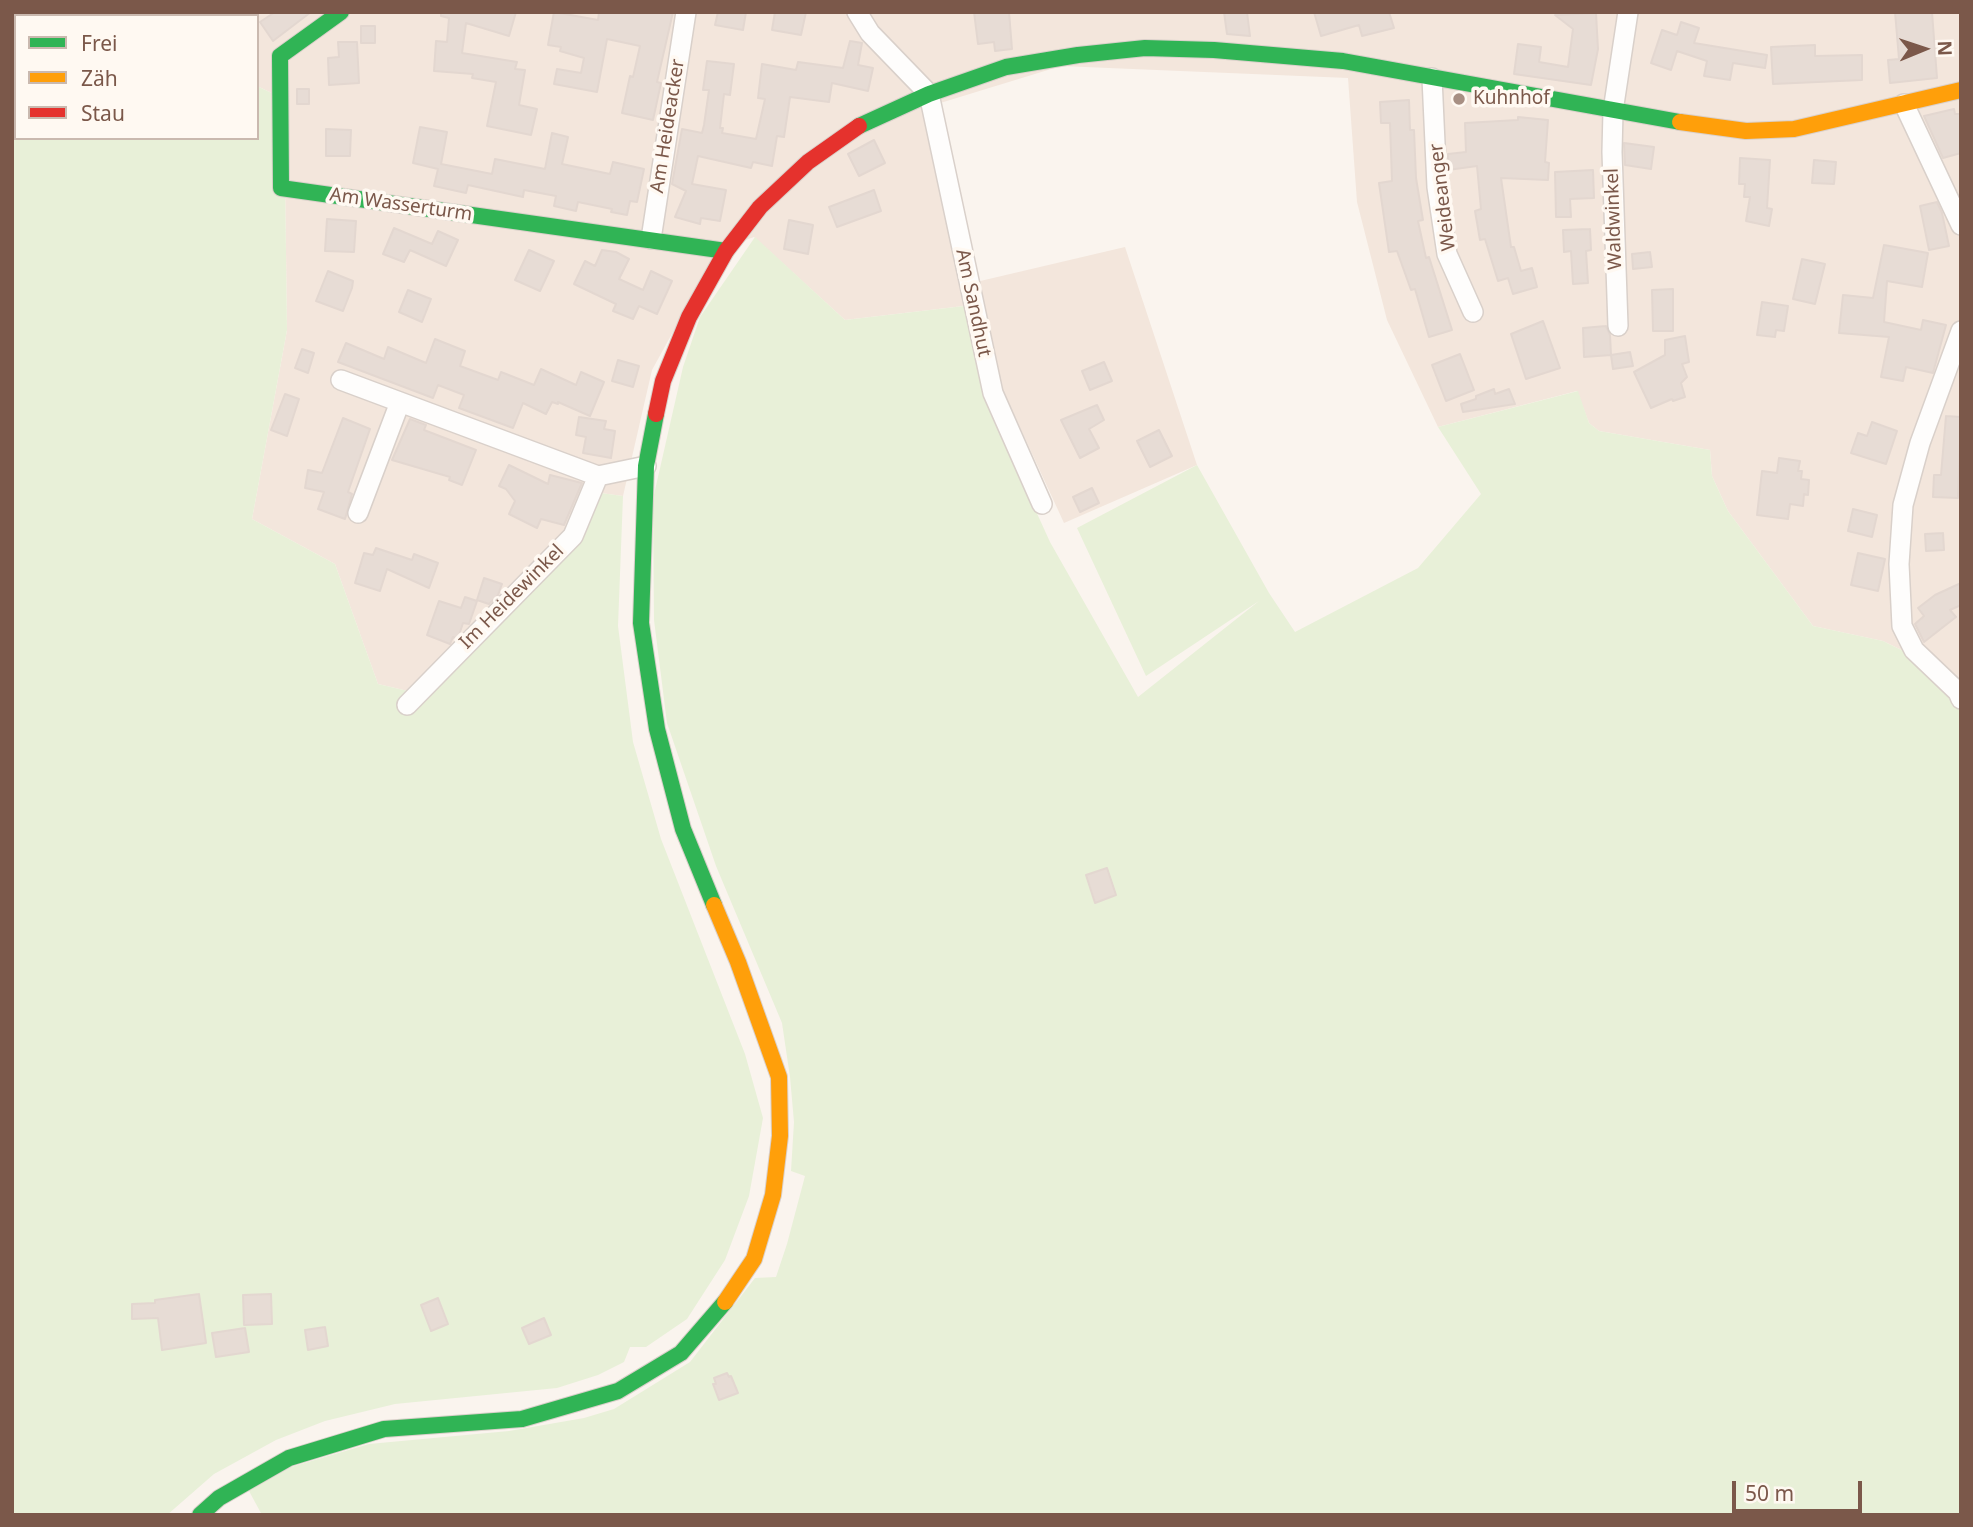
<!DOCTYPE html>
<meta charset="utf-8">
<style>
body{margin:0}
#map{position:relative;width:1973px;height:1527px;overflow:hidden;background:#faf4ee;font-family:"Noto Sans",sans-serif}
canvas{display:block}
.frame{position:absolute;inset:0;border:14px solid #7b584a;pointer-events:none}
.legend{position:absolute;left:14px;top:14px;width:245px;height:126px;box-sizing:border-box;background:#fff9f2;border:2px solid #cab9af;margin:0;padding:9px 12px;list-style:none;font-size:21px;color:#7b584a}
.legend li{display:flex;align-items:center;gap:14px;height:35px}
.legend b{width:35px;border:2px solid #cab9af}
.north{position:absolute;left:1889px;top:14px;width:70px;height:70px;-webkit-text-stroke:5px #fff9f2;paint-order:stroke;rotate:88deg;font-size:19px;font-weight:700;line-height:28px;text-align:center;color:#7b584a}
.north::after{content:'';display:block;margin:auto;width:24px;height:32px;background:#7b584a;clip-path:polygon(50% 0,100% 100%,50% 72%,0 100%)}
.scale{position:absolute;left:1732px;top:1481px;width:130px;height:32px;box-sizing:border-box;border:4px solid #7b584a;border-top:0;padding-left:9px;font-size:21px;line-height:24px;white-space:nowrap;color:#7b584a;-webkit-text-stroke:5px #fff9f2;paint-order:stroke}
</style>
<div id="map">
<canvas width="1973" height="1527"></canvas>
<div class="frame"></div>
<ul class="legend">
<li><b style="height:9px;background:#30b455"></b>Frei</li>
<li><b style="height:9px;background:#ff9f0a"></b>Zäh</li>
<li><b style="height:9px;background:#e5322d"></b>Stau</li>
</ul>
<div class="north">N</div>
<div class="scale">50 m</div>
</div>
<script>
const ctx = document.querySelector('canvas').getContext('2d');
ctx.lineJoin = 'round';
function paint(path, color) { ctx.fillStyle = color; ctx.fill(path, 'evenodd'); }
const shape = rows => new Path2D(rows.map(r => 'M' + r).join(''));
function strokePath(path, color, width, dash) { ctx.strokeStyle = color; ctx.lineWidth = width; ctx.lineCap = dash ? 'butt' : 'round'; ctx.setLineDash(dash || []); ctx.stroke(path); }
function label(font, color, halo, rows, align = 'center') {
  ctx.font = font + ' "Noto Sans",sans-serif'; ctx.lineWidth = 7; ctx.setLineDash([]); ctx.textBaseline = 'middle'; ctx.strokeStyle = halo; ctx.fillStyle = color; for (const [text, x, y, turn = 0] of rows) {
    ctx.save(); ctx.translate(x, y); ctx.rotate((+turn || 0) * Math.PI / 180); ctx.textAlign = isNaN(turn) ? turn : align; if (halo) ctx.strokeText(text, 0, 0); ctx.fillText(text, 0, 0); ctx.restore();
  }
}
paint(shape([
 [128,12,1961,12,1961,679,1883,641,1813,626,1728,511,1712,476,1710,450,1599,431,1589,423,1577,391,1438,427,1387,320,1357,202,1348,78,1061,66,937,104,976,282,1125,247,1197,465,1064,523,964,306,845,320,754,237,718,250,652,370,623,496,593,492,578,539,412,692,378,684,335,564,252,519,287,330,284,99,257,86,257,16,127,16]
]), '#f3e6dc');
paint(shape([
 [12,12,128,12,126,16,16,16,16,138,257,138,257,86,284,99,287,330,252,519,335,564,378,684,412,692,578,539,593,492,623,496,618,626,633,742,661,839,745,1054,763,1118,749,1196,725,1260,687,1319,646,1347,630,1347,624,1362,598,1375,557,1388,395,1404,325,1421,276,1440,214,1474,167,1515,12,1515],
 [755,237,845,320,964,306,985,399,1050,542,1138,697,1259,601,1146,676,1077,528,1197,465,1269,593,1295,632,1418,568,1481,494,1438,427,1578,391,1589,423,1599,431,1710,450,1712,476,1728,511,1813,626,1883,641,1961,679,1961,1515,262,1515,249,1491,291,1467,369,1444,509,1431,584,1418,614,1409,690,1362,755,1278,776,1277,787,1244,805,1176,791,1171,794,1122,790,1077,782,1023,716,866,667,723,654,620,653,499,683,367,700,317]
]), '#e8f0d8');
const building = shape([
 [275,12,311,12,273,41,260,22,275,12],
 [441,12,516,12,509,36,466,23,462,53,517,62,515,69,525,70,519,105,537,109,531,135,487,126,496,82,472,78,473,74,434,71,436,41,447,42,449,18,441,16,441,12],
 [554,12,598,20,599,12,673,12,657,82,661,83,653,120,622,113,630,76,633,77,640,46,607,39,597,92,554,84,557,69,581,73,584,58,560,51,561,47,548,45,554,12],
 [718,12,746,12,743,30,715,25,718,12],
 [775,12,806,12,801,35,772,30,775,12],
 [974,12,1009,12,1012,49,995,51,994,42,978,44,974,12],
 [1224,12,1247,12,1250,36,1227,34,1224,12],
 [1314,12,1389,12,1394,28,1362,36,1359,25,1321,36,1314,12],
 [1895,12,1932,12,1937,78,1890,83,1888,60,1899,59,1895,12],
 [1596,13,1598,49,1591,85,1514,74,1518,44,1541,47,1539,62,1568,67,1573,29,1555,15,1596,13],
 [1681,22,1699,28,1694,43,1767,55,1765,68,1733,63,1730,80,1704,76,1707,61,1677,51,1671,70,1651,63,1662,30,1677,35,1681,22],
 [361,26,375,26,375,43,361,43,361,26],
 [850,41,862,43,858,65,873,68,868,91,832,83,829,102,790,97,784,137,777,136,772,166,753,162,751,168,698,156,692,184,726,190,720,221,701,218,700,224,675,217,686,191,672,184,682,129,702,133,704,125,709,90,703,90,707,61,734,64,730,95,724,94,720,128,723,128,722,133,756,139,765,99,758,98,762,64,796,70,798,62,843,68,850,41],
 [338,42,357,42,359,83,329,85,328,58,339,57,338,42],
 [1815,45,1815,56,1862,55,1862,80,1773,84,1771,47,1815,45],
 [297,89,309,89,309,104,297,104,297,89],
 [1409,100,1410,130,1414,130,1416,178,1423,220,1418,221,1426,258,1429,257,1452,330,1429,337,1415,289,1411,290,1397,251,1389,252,1379,183,1392,181,1390,123,1381,123,1380,102,1409,100],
 [1954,109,1955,114,1961,114,1961,153,1943,158,1924,116,1954,109],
 [1518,117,1548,120,1545,162,1549,163,1548,180,1501,178,1511,247,1514,247,1521,271,1532,268,1537,287,1513,294,1508,278,1498,281,1485,239,1480,240,1475,211,1481,209,1477,166,1448,170,1448,154,1466,152,1465,123,1518,120,1518,117],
 [420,127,447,132,441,164,492,174,495,159,545,169,552,133,568,137,562,164,610,174,613,162,644,169,637,202,630,201,627,215,611,212,612,209,578,202,576,211,554,206,556,196,524,190,523,197,468,185,466,193,434,186,438,169,413,163,420,127],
 [326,129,351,130,350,156,326,156,326,129],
 [874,140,885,163,859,176,848,154,874,140],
 [1624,143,1654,147,1651,169,1625,165,1624,143],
 [1740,158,1770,160,1767,208,1772,209,1769,226,1746,221,1750,197,1744,197,1745,184,1739,184,1740,158],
 [1814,160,1836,162,1834,184,1812,183,1814,160],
 [1593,170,1594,198,1570,199,1571,217,1556,217,1555,172,1593,170],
 [874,190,881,211,837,227,829,207,874,190],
 [1937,202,1942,213,1949,246,1929,250,1920,206,1937,202],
 [327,219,356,221,354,252,325,251,327,219],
 [789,220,813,225,808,254,784,249,789,220],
 [394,228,432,244,438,231,458,240,446,266,410,250,404,262,383,254,394,228],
 [1590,229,1591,250,1586,251,1588,283,1573,284,1571,251,1564,252,1563,230,1590,229],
 [1884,245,1928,253,1922,287,1887,281,1884,322,1921,330,1923,320,1946,325,1933,373,1906,367,1903,381,1881,377,1889,337,1839,333,1843,295,1873,298,1884,245],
 [529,250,554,261,540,291,515,280,529,250],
 [602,250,616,252,629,259,619,279,643,290,651,271,672,281,657,314,639,306,633,319,613,311,616,304,574,284,585,261,595,266,602,250],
 [1650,252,1652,267,1633,269,1632,254,1650,252],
 [1802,259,1825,264,1815,304,1793,299,1802,259],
 [328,271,353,281,352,288,343,311,316,301,328,271],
 [1673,289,1673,331,1653,331,1652,290,1673,289],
 [408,290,431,299,422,322,399,312,408,290],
 [1762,302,1788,306,1784,331,1776,330,1775,337,1757,335,1762,302],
 [1543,321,1560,368,1526,379,1511,334,1543,321],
 [1606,326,1610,335,1611,355,1584,357,1583,328,1606,326],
 [1685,336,1689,362,1682,364,1687,377,1681,383,1685,397,1673,401,1672,399,1651,408,1634,372,1665,355,1665,340,1685,336],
 [435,339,465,351,460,366,498,380,501,372,534,385,541,369,576,385,581,372,604,382,590,416,558,402,558,404,552,402,546,414,523,403,513,428,459,408,464,395,438,385,433,398,338,362,346,343,384,359,388,347,426,363,435,339],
 [302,349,314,353,308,373,295,368,302,349],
 [1630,352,1633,366,1613,369,1611,355,1630,352],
 [1460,354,1474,390,1446,401,1432,365,1460,354],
 [618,360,639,366,633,387,612,381,618,360],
 [1104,362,1112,381,1090,390,1082,371,1104,362],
 [1494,389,1495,394,1509,389,1515,404,1463,412,1461,404,1476,399,1476,396,1494,389],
 [285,394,299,399,287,436,271,430,285,394],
 [1097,405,1104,420,1089,429,1099,448,1080,458,1061,420,1097,405],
 [1946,416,1961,417,1958,498,1933,497,1934,475,1941,475,1946,416],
 [579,417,606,421,604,429,615,431,611,458,583,453,586,437,576,435,579,417],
 [343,418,370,429,348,492,352,494,345,519,318,509,324,492,305,488,308,470,322,473,343,418],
 [410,419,426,425,424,430,476,450,462,485,449,480,450,477,392,460,410,419],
 [1872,422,1897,431,1886,464,1851,453,1858,433,1867,436,1872,422],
 [1159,430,1172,456,1150,467,1137,441,1159,430],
 [1779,458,1800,461,1798,471,1802,471,1801,479,1809,480,1808,495,1804,494,1803,506,1790,504,1788,519,1757,515,1762,471,1777,473,1779,458],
 [509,465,548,484,550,475,582,483,564,525,541,519,537,528,509,514,515,501,506,489,499,486,509,465],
 [1092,488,1099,503,1080,512,1073,497,1092,488],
 [1853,509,1877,515,1872,537,1848,531,1853,509],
 [1943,533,1944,550,1926,551,1925,534,1943,533],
 [376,548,412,560,414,554,438,563,429,588,387,569,380,591,355,583,364,553,373,555,376,548],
 [1858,553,1885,559,1878,591,1851,585,1858,553],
 [484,578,502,584,498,595,489,604,477,600,484,578],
 [1961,583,1961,605,1950,610,1956,617,1924,642,1915,624,1924,616,1918,608,1935,595,1961,583],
 [465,597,477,601,469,624,463,623,459,635,456,638,453,637,450,644,427,635,439,601,461,608,465,597],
 [1107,868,1116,895,1095,903,1086,875,1107,868],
 [199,1294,206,1343,162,1350,158,1318,132,1319,132,1304,155,1303,155,1300,199,1294],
 [271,1294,272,1324,244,1325,243,1295,271,1294],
 [438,1298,448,1324,431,1331,421,1305,438,1298],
 [544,1318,551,1335,529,1344,522,1328,544,1318],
 [325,1327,328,1346,308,1350,305,1330,325,1327],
 [245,1328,249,1352,216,1357,212,1333,245,1328],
 [727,1373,729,1377,731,1376,738,1393,719,1400,713,1384,716,1384,714,1378,727,1373]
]);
paint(building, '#e7dcd5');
strokePath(building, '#e3d7d0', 2);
const street = shape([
 [857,12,870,33,929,94,993,393,1042,504],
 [1432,78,1437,187,1447,254,1473,312],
 [1904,104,1961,225],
 [651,239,686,12],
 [1618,326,1612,152,1613,111,1628,12],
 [1961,331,1920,443,1903,505,1899,564,1902,626,1914,650,1958,692,1961,699],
 [341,380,598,476,646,466],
 [358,513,400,402],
 [407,705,573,536,598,476]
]);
const fast = shape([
 [341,12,280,56,281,188,726,251],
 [859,126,929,94,1006,67,1078,55,1145,48,1214,50,1343,61,1680,122],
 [656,414,646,466,641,623,657,729,683,829,714,905],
 [200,1515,219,1498,289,1458,384,1429,522,1419,618,1391,681,1353,725,1302]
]);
const slow = shape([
 [1680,122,1746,131,1794,129,1961,90],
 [714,905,738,962,779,1077,780,1136,773,1195,754,1259,725,1302]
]);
const jam = shape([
 [656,414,663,381,689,317,726,251,760,207,808,162,859,126]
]);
strokePath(street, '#d9d0ca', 22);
strokePath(fast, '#dad0ca', 18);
strokePath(slow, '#dad0ca', 18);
strokePath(jam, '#dad0ca', 18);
strokePath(street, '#fefdfc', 19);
strokePath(fast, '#30b455', 16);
strokePath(slow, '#ff9f0a', 16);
strokePath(jam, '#e5322d', 16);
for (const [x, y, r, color] of [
 [1459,99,7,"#a78f83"]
]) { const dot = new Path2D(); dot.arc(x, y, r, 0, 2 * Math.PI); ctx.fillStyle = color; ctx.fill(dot); strokePath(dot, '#fff9f2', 2.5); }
label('19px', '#7b584a', '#fff9f2', [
 ["Kuhnhof",1473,99]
], 'left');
label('19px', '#7b584a', '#fff9f2', [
 ["Am Heideacker",668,126,-81],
 ["Weideanger",1443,197,-97],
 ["Am Wasserturm",401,205,8],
 ["Waldwinkel",1614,219,-92],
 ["Am Sandhut",973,303,78],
 ["Im Heidewinkel",512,597,-45]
]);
</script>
